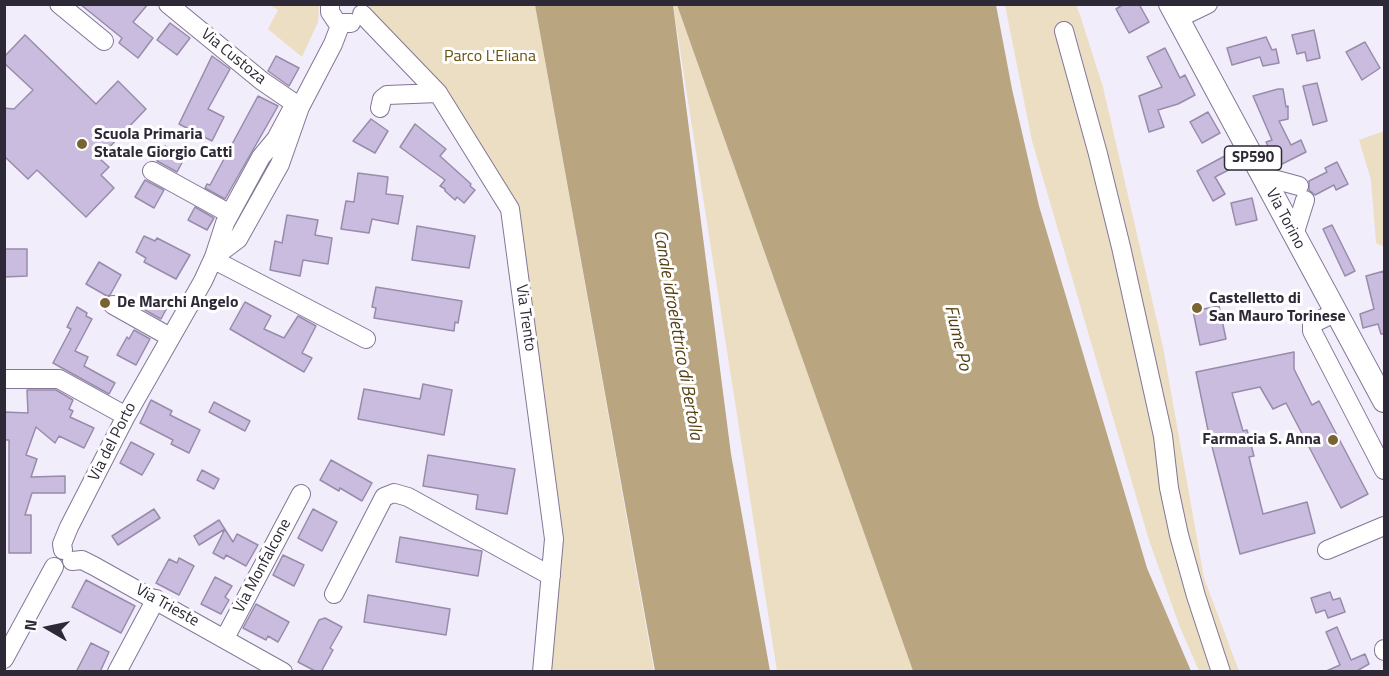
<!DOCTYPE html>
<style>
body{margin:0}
#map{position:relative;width:1389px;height:676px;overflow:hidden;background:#f2edfb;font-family:"Titillium Web",sans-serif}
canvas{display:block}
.frame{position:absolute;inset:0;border:6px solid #2e2936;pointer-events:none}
.north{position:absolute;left:18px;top:598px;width:60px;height:60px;-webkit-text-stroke:4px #fff;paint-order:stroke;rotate:279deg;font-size:16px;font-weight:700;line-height:24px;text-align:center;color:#2e2936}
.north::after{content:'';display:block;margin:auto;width:21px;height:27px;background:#2e2936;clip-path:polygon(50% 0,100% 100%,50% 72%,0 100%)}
</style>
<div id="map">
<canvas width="1389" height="676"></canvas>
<div class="frame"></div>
<div class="north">N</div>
</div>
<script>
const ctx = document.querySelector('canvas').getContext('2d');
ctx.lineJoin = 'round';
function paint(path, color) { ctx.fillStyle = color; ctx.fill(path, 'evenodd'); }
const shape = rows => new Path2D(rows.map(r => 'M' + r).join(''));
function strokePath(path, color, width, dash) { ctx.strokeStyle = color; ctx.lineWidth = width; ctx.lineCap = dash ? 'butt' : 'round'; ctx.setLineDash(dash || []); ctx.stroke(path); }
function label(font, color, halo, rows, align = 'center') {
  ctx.font = font + ' "Titillium Web",sans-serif'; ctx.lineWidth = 6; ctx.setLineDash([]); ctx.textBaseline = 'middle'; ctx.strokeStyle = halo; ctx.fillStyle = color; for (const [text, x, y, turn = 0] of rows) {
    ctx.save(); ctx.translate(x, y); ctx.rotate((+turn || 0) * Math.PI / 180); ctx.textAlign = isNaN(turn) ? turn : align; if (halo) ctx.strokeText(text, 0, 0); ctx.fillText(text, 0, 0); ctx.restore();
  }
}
paint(shape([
 [270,5,319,5,318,22,302,57,268,29,278,10],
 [369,5,535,5,654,671,543,671,554,539,516,204,447,89,371,12],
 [673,5,677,5,913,671,777,671],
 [1005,5,1076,5,1080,15,1103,87,1163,347,1204,578,1239,671,1199,671,1179,625,1148,537,1032,141],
 [1384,131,1384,247,1376,243,1371,180,1359,140]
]), '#ecdec2');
paint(shape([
 [535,5,673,5,731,454,770,671,655,671],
 [677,5,996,5,1012,89,1039,206,1147,568,1191,671,913,671]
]), '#b9a680');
const building = shape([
 [80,4,148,4,133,22,153,38,138,58,119,43,122,38,80,4],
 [1124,4,1139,4,1149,22,1129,33,1116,9,1124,4],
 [170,23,190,38,177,55,157,40,170,23],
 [1314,30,1320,58,1307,61,1305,52,1297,54,1292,35,1314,30],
 [25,35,96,104,118,81,146,109,99,158,109,167,101,175,114,188,86,217,37,170,28,179,4,156,4,108,14,109,33,90,4,63,4,57,25,35],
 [1266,37,1272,50,1276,49,1279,63,1263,66,1260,57,1232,65,1227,48,1266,37],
 [1365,42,1380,68,1362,80,1346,52,1365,42],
 [1165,48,1180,78,1185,75,1195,95,1178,104,1158,110,1164,127,1149,132,1139,96,1162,87,1147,57,1165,48],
 [212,56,230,69,208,109,224,117,212,141,179,124,212,56],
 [276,56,299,68,289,86,268,71,276,56],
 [1317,83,1327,121,1313,125,1303,86,1317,83],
 [1278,89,1283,89,1286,107,1288,106,1288,119,1279,121,1291,145,1301,140,1306,152,1278,166,1266,142,1272,140,1253,96,1278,89],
 [258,96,278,106,225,199,205,188,207,184,210,185,258,96],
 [1208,112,1220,133,1202,143,1190,122,1208,112],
 [371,119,388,131,375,153,353,141,371,119],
 [415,124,446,149,440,156,471,184,470,186,475,190,464,203,457,197,455,200,445,191,445,189,440,186,445,180,400,147,415,124],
 [165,146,185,157,177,172,157,161,165,146],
 [1234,151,1240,164,1215,177,1225,194,1213,201,1197,171,1234,151],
 [1337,162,1348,184,1336,190,1334,185,1315,195,1309,190,1309,181,1327,172,1325,168,1337,162],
 [358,173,388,177,386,194,403,196,398,224,372,219,369,233,341,229,346,201,354,202,358,173],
 [145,180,164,190,154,208,135,197,145,180],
 [1252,198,1257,220,1236,225,1231,203,1252,198],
 [195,207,214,218,207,230,188,220,195,207],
 [287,215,318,220,315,235,332,238,328,264,303,260,300,276,270,270,275,241,282,243,287,215],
 [1332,225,1355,271,1345,276,1323,229,1332,225],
 [417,226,475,236,469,268,412,260,417,226],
 [144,236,155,241,157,238,190,255,176,279,144,262,146,258,136,252,144,236],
 [4,249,27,249,27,276,4,277,4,249],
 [99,262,121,275,110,295,107,296,86,284,99,262],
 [1384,271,1384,334,1381,334,1378,324,1363,328,1360,314,1374,309,1366,276,1384,271],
 [376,287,462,301,458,323,455,322,454,331,374,318,376,308,372,307,376,287],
 [153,296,169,304,161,319,145,310,153,296],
 [245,302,271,316,264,329,284,338,298,316,316,326,302,353,312,358,304,372,230,329,245,302],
 [1219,306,1226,339,1200,345,1193,311,1219,306],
 [77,307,87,313,86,316,92,319,75,351,88,357,84,366,115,383,109,394,53,363,71,329,67,327,77,307],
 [134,330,150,339,136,365,117,355,127,337,129,339,134,330],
 [1294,352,1294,369,1312,405,1319,401,1368,494,1341,508,1286,403,1273,409,1260,387,1232,393,1243,431,1247,430,1254,456,1249,457,1263,514,1307,502,1315,533,1240,554,1209,435,1196,372,1294,352],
 [423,384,452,390,444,435,358,419,364,389,420,399,423,384],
 [27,390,56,390,73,400,69,409,73,411,70,417,94,428,84,448,59,436,55,443,36,427,26,455,37,459,31,477,65,476,65,493,32,493,25,515,31,515,31,553,9,553,9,440,4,440,4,412,28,413,27,390],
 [151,400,172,411,170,415,200,430,189,453,171,444,173,440,140,423,151,400],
 [214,402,250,421,245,431,209,412,214,402],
 [131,442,154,454,142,475,120,463,131,442],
 [428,455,515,469,507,514,476,509,478,495,423,486,428,455],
 [331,460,372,483,362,501,340,488,339,491,320,480,331,460],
 [202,470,219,479,214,489,197,480,202,470],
 [154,509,160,518,118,545,112,536,154,509],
 [313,509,337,522,322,551,298,538,313,509],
 [219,520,233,542,237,534,258,545,246,566,226,555,224,559,213,553,225,529,199,545,194,536,219,520],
 [400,537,482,551,478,576,396,562,400,537],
 [283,555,304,565,294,586,273,575,283,555],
 [179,558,194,566,179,595,156,583,169,559,177,563,179,558],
 [215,577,232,586,225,597,229,600,221,614,201,604,215,577],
 [86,580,135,606,121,633,72,607,86,580],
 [1330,592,1333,600,1340,598,1345,612,1328,618,1325,610,1316,613,1311,598,1330,592],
 [368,595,450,609,446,635,364,622,368,595],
 [256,604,289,622,278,642,268,636,266,640,243,628,256,604],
 [325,618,342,627,330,648,333,650,321,672,317,672,298,662,319,620,325,618],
 [1337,627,1351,660,1365,654,1369,664,1355,672,1324,672,1340,665,1326,632,1337,627],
 [91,643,109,652,100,672,76,672,91,643]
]);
paint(building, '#cabcde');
strokePath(building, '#988bab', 1.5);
const minor = shape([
 [59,4,104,41],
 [168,4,262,81,300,107],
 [330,4,330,12,336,21,341,23,351,23],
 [362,14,438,93,510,209,554,539,542,672],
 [1177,19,1208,4],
 [1064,31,1098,154,1121,247,1163,436,1169,488,1179,535,1196,596,1221,672],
 [380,108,382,99,387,95,438,93],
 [152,171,230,214],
 [1262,176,1299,186],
 [1294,235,1305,200],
 [214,257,238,239,280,164,300,107,333,44,341,23],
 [212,261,222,264,366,339],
 [113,305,170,337],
 [1336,312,1312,324,1312,331,1384,470],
 [4,379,59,379,126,416],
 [63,550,62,544,69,527,126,416,203,281,214,257,225,223,261,157,276,139,291,111,300,107],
 [1327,550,1384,526],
 [72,561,82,560,94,566,283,672],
 [334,594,384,497,394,493,408,497,551,576],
 [225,638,301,494],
 [1384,649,1384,651],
 [4,659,54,567],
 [117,672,156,599]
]);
const major = shape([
 [1170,4,1384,401]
]);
strokePath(minor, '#837696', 20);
strokePath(major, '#837696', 24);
strokePath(minor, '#fff', 18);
strokePath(major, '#fff', 22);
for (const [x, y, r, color] of [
 [82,144,6,"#7a6333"],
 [105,303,6,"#7a6333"],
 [1197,308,6,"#7a6333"],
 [1333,440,6,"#7a6333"]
]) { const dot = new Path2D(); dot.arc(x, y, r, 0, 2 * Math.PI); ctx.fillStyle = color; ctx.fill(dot); strokePath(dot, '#fff', 2); }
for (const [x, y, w] of [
 [1253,158,57]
]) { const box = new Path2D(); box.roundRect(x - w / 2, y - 12, w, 24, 4.5); ctx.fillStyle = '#fff'; ctx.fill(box); strokePath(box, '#2e2936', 1.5); }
label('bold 15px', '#2e2936', null, [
 ["SP590",1253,158]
]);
label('16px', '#2e2936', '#fff', [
 ["Via Custoza",233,57,39],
 ["Via Torino",1285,219,62],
 ["Via Trento",525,318,82],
 ["Via del Porto",113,442,-63],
 ["Via Monfalcone",263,566,-62],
 ["Via Trieste",167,606,29]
]);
label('16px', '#6c510f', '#fff', [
 ["Parco L'Eliana",490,57]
]);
label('bold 16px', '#2e2936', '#fff', [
 ["Scuola Primaria",94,135],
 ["Statale Giorgio Catti",94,153],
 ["Castelletto di",1209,299],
 ["San Mauro Torinese",1209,317],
 ["De Marchi Angelo",117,303],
 ["Farmacia S. Anna",1321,440,"right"]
], 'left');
label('italic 18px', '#533e0e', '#fff', [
 ["Canale idroelettrico di Bertolla",677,335,80],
 ["Fiume Po",957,338,77]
]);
</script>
